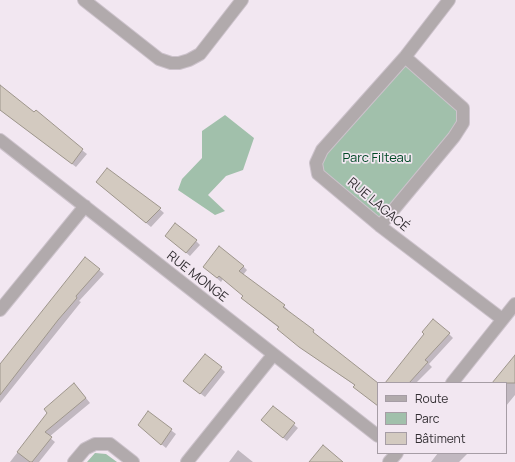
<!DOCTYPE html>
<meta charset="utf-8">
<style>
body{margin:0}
#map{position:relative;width:515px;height:462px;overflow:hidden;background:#f2e7f1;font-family:Manrope,sans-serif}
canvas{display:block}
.legend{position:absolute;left:377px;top:382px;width:130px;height:72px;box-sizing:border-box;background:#f2e7f1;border:1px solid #a69da5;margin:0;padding:5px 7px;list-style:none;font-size:12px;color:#332f33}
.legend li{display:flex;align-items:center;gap:8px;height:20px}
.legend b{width:20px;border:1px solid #a69da5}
</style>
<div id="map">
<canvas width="515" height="462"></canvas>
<ul class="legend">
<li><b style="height:5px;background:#b1aaac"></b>Route</li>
<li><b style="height:11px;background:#a1c0ab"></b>Parc</li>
<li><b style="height:11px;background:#d3cac0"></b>Bâtiment</li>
</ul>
</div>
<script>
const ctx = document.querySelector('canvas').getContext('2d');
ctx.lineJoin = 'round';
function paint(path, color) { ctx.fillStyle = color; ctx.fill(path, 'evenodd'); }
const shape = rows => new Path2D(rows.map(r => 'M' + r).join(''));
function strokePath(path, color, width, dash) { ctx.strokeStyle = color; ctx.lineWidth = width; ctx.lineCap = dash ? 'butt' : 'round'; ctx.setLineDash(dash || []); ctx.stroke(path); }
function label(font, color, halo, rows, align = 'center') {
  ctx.font = font + ' Manrope,sans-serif'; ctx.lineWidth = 3.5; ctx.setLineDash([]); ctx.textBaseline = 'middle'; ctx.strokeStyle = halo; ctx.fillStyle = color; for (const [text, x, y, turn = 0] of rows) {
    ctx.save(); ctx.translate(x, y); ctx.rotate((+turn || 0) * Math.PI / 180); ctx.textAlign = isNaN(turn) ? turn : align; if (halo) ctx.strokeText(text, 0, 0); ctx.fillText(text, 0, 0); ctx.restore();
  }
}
paint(shape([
 [405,57,463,108,463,123,380,226,318,174,322,150],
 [225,115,254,138,243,170,226,176,208,195,225,211,215,215,178,190,182,179,202,158,202,131],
 [95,453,106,454,117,462,87,462]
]), '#a1c0ab');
paint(shape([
 [0,87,87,154,76,167,0,110],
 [101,186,145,196,164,213,151,227],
 [166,236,196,241,200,245,190,256],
 [85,258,104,274,79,301,81,302,0,403,0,365],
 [243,266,247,270,243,275,284,306,288,310,287,311,313,331,316,336,378,384,378,406,359,391,356,386,305,351,279,328,246,302,242,298,244,296,223,279,221,282,209,271],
 [449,334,453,338,429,364,432,367,416,383,386,383],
 [515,367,515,395,506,406,506,383,494,383],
 [221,368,225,372,205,397,184,381],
 [78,388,90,403,49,437,55,442,39,462,10,462,48,413],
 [273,407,298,428,287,441,266,424],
 [148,413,176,434,166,448,143,429],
 [238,450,253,462,229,462],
 [438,453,468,453,459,462,431,462]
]), '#0003');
const building = shape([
 [0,85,34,112,36,110,83,149,72,164,0,110,0,85],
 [107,168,161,208,146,223,96,182,107,168],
 [175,223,197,240,186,253,165,236,175,223],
 [219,246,244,266,239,271,285,305,283,307,314,330,313,332,378,383,378,406,353,387,355,385,299,347,277,329,279,327,241,298,243,296,219,276,217,278,203,267,219,246],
 [85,257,100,269,76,296,77,298,58,320,0,395,0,364,85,257],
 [433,319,450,333,425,360,428,362,409,383,385,383,424,334,422,332,433,319],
 [205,354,222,367,200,394,183,381,205,354],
 [515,355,515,383,492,383,515,355],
 [74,383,86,398,45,432,52,437,32,462,30,462,17,452,47,413,44,409,74,383],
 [273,406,295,423,283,438,261,420,273,406],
 [148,411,172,429,161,445,138,425,148,411],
 [323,445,343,462,309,462,323,445]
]);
paint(building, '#d3cac0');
strokePath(building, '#9e968c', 1);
const minor = shape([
 [84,0,159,59,171,63,179,63,189,60,200,54,242,0],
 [449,0,405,57,322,150,316,163,318,174,380,226,502,319],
 [0,140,378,436],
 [380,226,454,137,463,123,463,108,405,57],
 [0,310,85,206],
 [452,383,515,304],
 [74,462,85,449,95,444,110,444,133,462],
 [187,462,273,355],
 [389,462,397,453]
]);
strokePath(minor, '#ccc2cb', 14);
strokePath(minor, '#b1aaac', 12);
label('13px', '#004926', '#f2e7f1', [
 ["Parc Filteau",377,158]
]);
label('13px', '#332f33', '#f2e7f1', [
 ["RUE LAGACÉ",378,205,40],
 ["RUE MONGE",197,277,38]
]);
</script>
